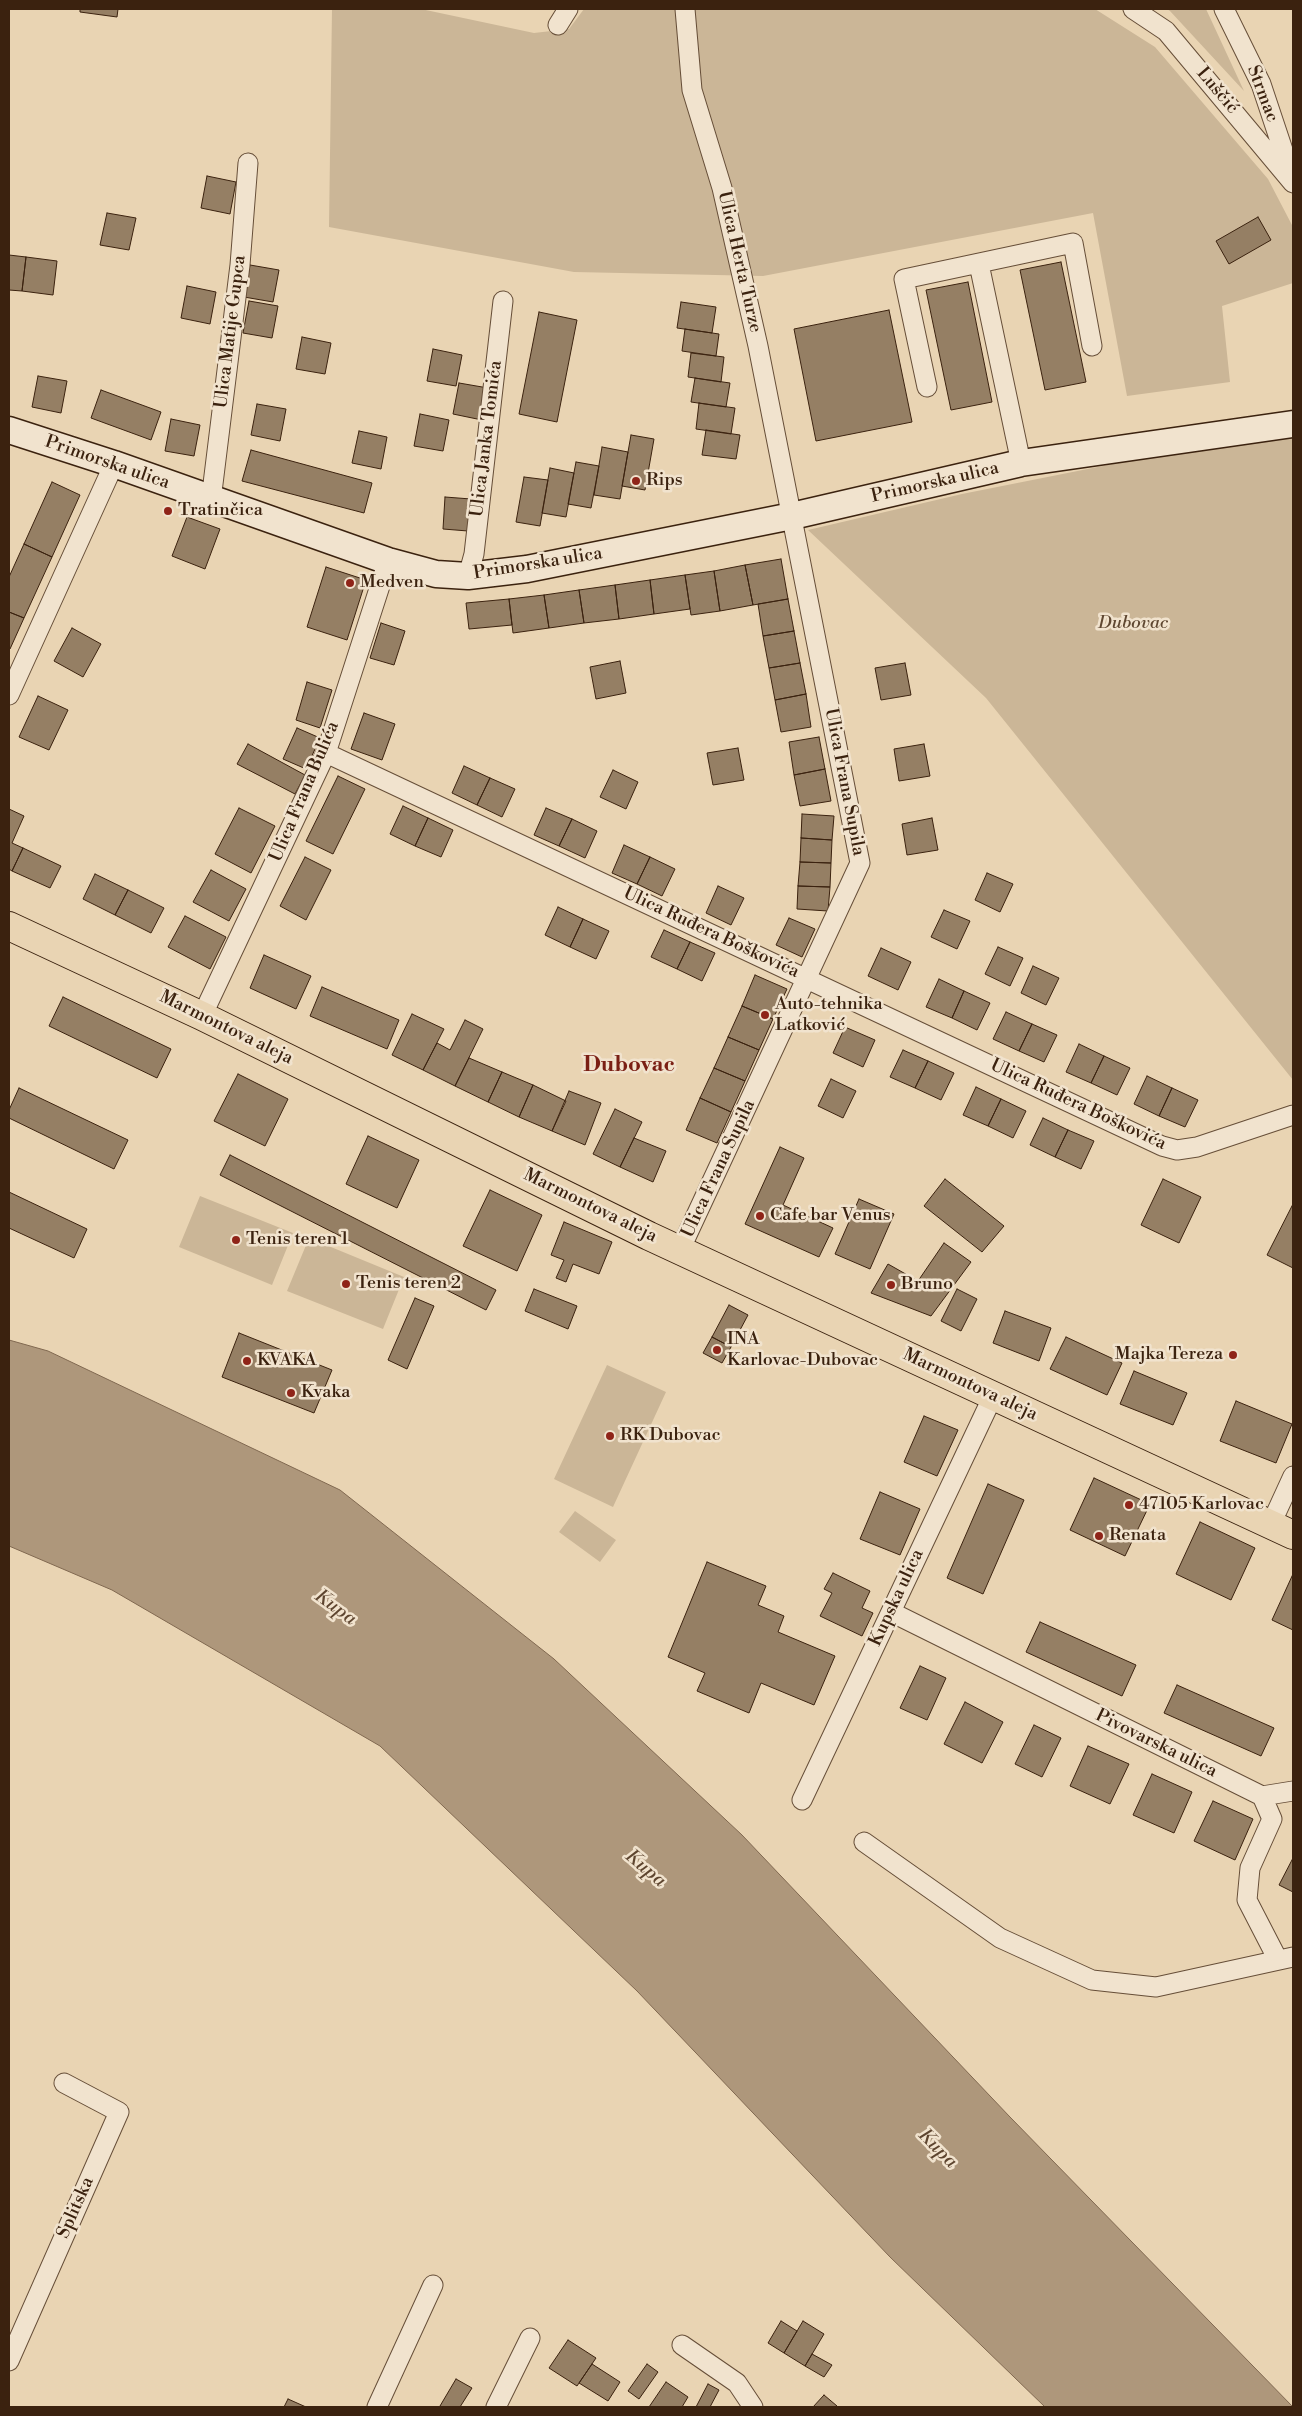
<!DOCTYPE html>
<meta charset="utf-8">
<style>
body{margin:0}
#map{position:relative;width:1302px;height:2416px;overflow:hidden;background:#e9d4b3;font-family:"Libre Bodoni",serif}
canvas{display:block}
.frame{position:absolute;inset:0;border:10px solid #3b220f;pointer-events:none}
</style>
<div id="map">
<canvas width="1302" height="2416"></canvas>
<div class="frame"></div>
</div>
<script>
const ctx = document.querySelector('canvas').getContext('2d');
ctx.lineJoin = 'round';
function paint(path, color) { ctx.fillStyle = color; ctx.fill(path, 'evenodd'); }
const shape = rows => new Path2D(rows.map(r => 'M' + r).join(''));
function strokePath(path, color, width, dash) { ctx.strokeStyle = color; ctx.lineWidth = width; ctx.lineCap = dash ? 'butt' : 'round'; ctx.setLineDash(dash || []); ctx.stroke(path); }
function label(font, color, halo, rows, align = 'center') {
  ctx.font = font + ' "Libre Bodoni",serif'; ctx.lineWidth = 5; ctx.setLineDash([]); ctx.textBaseline = 'middle'; ctx.strokeStyle = halo; ctx.fillStyle = color; for (const [text, x, y, turn = 0] of rows) {
    ctx.save(); ctx.translate(x, y); ctx.rotate((+turn || 0) * Math.PI / 180); ctx.textAlign = isNaN(turn) ? turn : align; if (halo) ctx.strokeText(text, 0, 0); ctx.fillText(text, 0, 0); ctx.restore();
  }
}
paint(shape([
 [332,9,421,9,534,33,569,29,584,9,1095,9,1155,47,1268,179,1293,227,1293,283,1222,306,1230,382,1127,396,1093,213,763,276,574,272,329,227],
 [1167,9,1206,9,1244,91,1170,11],
 [1293,436,1293,1080,986,698,808,530,962,494,1178,451],
 [200,1196,293,1233,272,1285,179,1247],
 [309,1238,404,1277,383,1329,287,1291],
 [607,1365,666,1392,613,1507,554,1479],
 [575,1511,616,1540,600,1562,559,1532]
]), '#cbb697');
const water = shape([
 [9,1340,48,1351,340,1490,554,1659,742,1835,1010,2117,1293,2407,1045,2407,890,2257,637,1991,380,1746,112,1590,9,1546,9,1340]
]);
paint(water, '#ae977b');
strokePath(water, '#806850', 1);
const building = shape([
 [80,9,118,9,117,17,80,12,80,9],
 [207,176,236,182,230,214,201,208,207,176],
 [107,213,136,218,129,250,100,245,107,213],
 [1258,217,1271,240,1229,264,1216,241,1258,217],
 [9,255,26,257,22,291,9,290,9,255],
 [26,257,57,261,53,295,22,291,26,257],
 [1061,262,1086,382,1045,390,1020,270,1061,262],
 [250,265,279,270,273,302,244,297,250,265],
 [968,282,992,402,951,410,926,290,968,282],
 [187,286,216,292,210,324,181,318,187,286],
 [249,301,278,306,272,338,243,333,249,301],
 [681,302,716,307,712,333,677,328,681,302],
 [889,310,912,422,816,441,794,329,889,310],
 [539,312,577,320,557,422,519,414,539,312],
 [685,329,719,334,716,356,682,351,685,329],
 [302,337,331,343,325,374,296,369,302,337],
 [433,349,462,355,456,386,427,381,433,349],
 [691,353,724,357,721,382,688,377,691,353],
 [38,376,67,381,61,413,32,407,38,376],
 [695,378,730,383,726,407,691,402,695,378],
 [459,383,488,388,482,420,453,414,459,383],
 [101,390,161,412,151,440,91,418,101,390],
 [699,403,735,408,731,434,696,429,699,403],
 [257,404,286,409,280,441,251,435,257,404],
 [420,414,449,420,443,451,414,446,420,414],
 [171,419,200,425,194,456,165,451,171,419],
 [706,430,740,435,736,459,702,455,706,430],
 [359,431,387,437,381,469,352,463,359,431],
 [631,435,654,439,645,490,622,486,631,435],
 [602,447,628,452,620,499,594,495,602,447],
 [251,450,372,483,364,513,242,481,251,450],
 [576,462,599,466,591,508,568,504,576,462],
 [550,468,574,473,566,517,542,513,550,468],
 [524,477,548,480,540,526,516,522,524,477],
 [52,482,80,495,52,557,24,544,52,482],
 [445,497,471,499,468,531,443,529,445,497],
 [187,517,220,529,205,569,172,556,187,517],
 [24,544,52,557,24,618,9,612,9,577,24,544],
 [781,559,788,599,753,605,745,565,781,559],
 [745,565,753,605,720,611,714,571,745,565],
 [326,567,366,580,347,640,307,627,326,567],
 [714,571,720,611,691,615,685,575,714,571],
 [685,575,690,609,654,614,650,580,685,575],
 [650,580,654,614,619,619,615,585,650,580],
 [615,585,619,619,584,623,579,590,615,585],
 [579,590,584,623,549,628,544,595,579,590],
 [544,595,549,628,513,633,509,599,544,595],
 [509,599,512,625,469,629,466,603,509,599],
 [788,599,794,631,763,636,758,604,788,599],
 [9,612,24,618,10,649,9,649,9,612],
 [381,623,405,631,394,665,370,658,381,623],
 [72,628,101,644,83,677,54,661,72,628],
 [794,631,800,663,769,668,763,636,794,631],
 [620,661,626,693,596,699,590,667,620,661],
 [800,663,806,694,775,700,769,668,800,663],
 [905,663,911,695,881,700,875,668,905,663],
 [307,682,332,690,320,728,296,720,307,682],
 [806,694,811,727,781,732,775,700,806,694],
 [38,696,68,710,49,750,19,737,38,696],
 [364,713,395,724,382,760,351,749,364,713],
 [297,728,320,738,306,769,283,759,297,728],
 [819,737,825,769,794,775,789,742,819,737],
 [248,744,305,775,295,794,237,764,248,744],
 [924,744,930,776,899,781,894,749,924,744],
 [738,748,744,780,713,785,707,753,738,748],
 [464,766,490,778,477,805,452,793,464,766],
 [825,769,831,801,800,806,794,775,825,769],
 [613,770,638,782,626,809,600,797,613,770],
 [338,776,365,789,333,854,306,841,338,776],
 [490,778,515,789,502,817,477,805,490,778],
 [403,806,428,818,415,846,390,834,403,806],
 [239,808,275,826,251,873,215,854,239,808],
 [546,808,572,819,559,846,534,835,546,808],
 [9,809,24,816,12,843,23,848,12,871,9,869,9,809],
 [802,814,834,816,832,840,801,838,802,814],
 [428,818,453,830,441,857,415,846,428,818],
 [932,818,938,850,907,855,902,824,932,818],
 [572,819,597,831,585,858,559,846,572,819],
 [801,838,832,840,831,863,800,862,801,838],
 [624,845,650,857,637,884,612,873,624,845],
 [23,848,61,866,50,888,12,871,23,848],
 [305,857,331,870,306,920,280,906,305,857],
 [650,857,675,869,662,896,637,884,650,857],
 [800,862,831,863,830,887,798,886,800,862],
 [211,870,246,889,229,921,193,902,211,870],
 [987,873,1013,884,1000,912,975,900,987,873],
 [95,874,128,890,115,915,83,899,95,874],
 [718,886,744,898,731,925,706,913,718,886],
 [798,886,830,887,828,911,797,909,798,886],
 [128,890,164,908,151,933,115,915,128,890],
 [558,907,583,919,570,947,545,935,558,907],
 [944,910,970,921,957,949,931,937,944,910],
 [185,916,226,937,210,969,168,947,185,916],
 [789,918,815,929,802,957,776,945,789,918],
 [583,919,609,931,596,959,570,947,583,919],
 [664,930,690,942,677,969,651,957,664,930],
 [690,942,715,953,702,981,677,969,690,942],
 [998,947,1023,958,1010,986,985,974,998,947],
 [881,948,911,962,898,990,868,976,881,948],
 [264,955,311,976,296,1009,250,988,264,955],
 [1033,966,1059,978,1046,1005,1021,993,1033,966],
 [755,975,787,989,773,1019,742,1006,755,975],
 [939,979,964,991,952,1018,926,1007,939,979],
 [322,987,399,1020,387,1049,310,1016,322,987],
 [964,991,990,1003,977,1030,952,1018,964,991],
 [63,997,171,1049,157,1078,49,1026,63,997],
 [742,1006,773,1019,759,1050,728,1037,742,1006],
 [1006,1012,1032,1024,1019,1051,993,1039,1006,1012],
 [412,1014,444,1029,423,1070,392,1055,412,1014],
 [465,1020,483,1029,455,1086,423,1070,437,1043,450,1050,465,1020],
 [1032,1024,1057,1035,1044,1062,1019,1051,1032,1024],
 [845,1027,875,1040,863,1067,833,1053,845,1027],
 [728,1037,759,1050,745,1081,714,1068,728,1037],
 [1079,1044,1104,1056,1091,1083,1066,1072,1079,1044],
 [903,1050,928,1061,915,1088,890,1077,903,1050],
 [1104,1056,1130,1068,1117,1095,1091,1083,1104,1056],
 [469,1058,502,1072,488,1102,455,1086,469,1058],
 [928,1061,954,1073,941,1100,915,1088,928,1061],
 [714,1068,745,1081,731,1112,700,1098,714,1068],
 [502,1072,533,1085,519,1117,488,1102,502,1072],
 [238,1074,288,1099,265,1146,214,1121,238,1074],
 [1147,1076,1172,1088,1159,1116,1134,1104,1147,1076],
 [831,1079,856,1091,843,1118,818,1106,831,1079],
 [533,1085,566,1101,552,1131,519,1117,533,1085],
 [976,1087,1001,1099,988,1126,963,1115,976,1087],
 [19,1088,128,1140,114,1169,9,1118,9,1110,19,1088],
 [1172,1088,1198,1100,1185,1127,1159,1116,1172,1088],
 [569,1091,601,1103,585,1145,552,1131,569,1091],
 [700,1098,731,1112,717,1143,686,1130,700,1098],
 [1001,1099,1026,1111,1013,1138,988,1126,1001,1099],
 [615,1109,642,1122,620,1167,593,1154,615,1109],
 [1043,1118,1068,1130,1055,1157,1030,1145,1043,1118],
 [1068,1130,1094,1141,1081,1169,1055,1157,1068,1130],
 [368,1136,419,1160,397,1208,346,1184,368,1136],
 [634,1138,666,1151,653,1182,620,1167,634,1138],
 [780,1147,804,1158,783,1205,833,1228,819,1257,745,1224,780,1147],
 [230,1155,496,1290,486,1310,220,1175,230,1155],
 [945,1179,1004,1226,982,1252,924,1206,945,1179],
 [1163,1179,1201,1197,1179,1243,1141,1225,1163,1179],
 [490,1190,542,1215,517,1271,463,1246,490,1190],
 [9,1192,87,1229,74,1258,9,1228,9,1192],
 [859,1199,894,1214,870,1269,835,1254,859,1199],
 [1293,1204,1293,1268,1267,1255,1293,1204],
 [564,1222,612,1242,599,1274,573,1264,566,1282,556,1278,564,1260,551,1255,564,1222],
 [944,1243,971,1262,931,1316,871,1293,888,1264,918,1281,944,1243],
 [534,1289,577,1306,568,1329,525,1311,534,1289],
 [957,1289,977,1299,961,1331,941,1321,957,1289],
 [415,1298,434,1306,407,1369,388,1360,415,1298],
 [729,1305,748,1315,731,1347,712,1337,729,1305],
 [1005,1311,1051,1328,1039,1361,993,1343,1005,1311],
 [239,1333,332,1370,314,1413,222,1377,239,1333],
 [712,1337,731,1347,722,1363,703,1353,712,1337],
 [1066,1337,1122,1363,1107,1395,1050,1369,1066,1337],
 [1134,1371,1187,1393,1173,1425,1120,1404,1134,1371],
 [1236,1401,1292,1424,1276,1463,1220,1441,1236,1401],
 [924,1416,958,1430,937,1476,904,1462,924,1416],
 [1094,1478,1150,1504,1125,1556,1070,1530,1094,1478],
 [988,1484,1024,1500,983,1594,947,1578,988,1484],
 [880,1492,920,1509,900,1555,860,1539,880,1492],
 [1200,1522,1255,1548,1231,1600,1176,1574,1200,1522],
 [707,1562,766,1586,758,1605,784,1616,778,1632,835,1656,814,1705,761,1683,749,1713,697,1691,705,1673,668,1657,707,1562],
 [833,1573,870,1591,862,1608,873,1613,862,1636,820,1616,832,1593,824,1589,833,1573],
 [1293,1574,1293,1630,1272,1620,1293,1574],
 [1040,1622,1136,1665,1122,1696,1026,1652,1040,1622],
 [920,1666,946,1678,927,1720,900,1708,920,1666],
 [1177,1685,1274,1728,1261,1756,1164,1713,1177,1685],
 [965,1702,1003,1722,982,1763,944,1744,965,1702],
 [1034,1725,1061,1738,1042,1777,1015,1764,1034,1725],
 [1088,1746,1129,1764,1110,1804,1070,1786,1088,1746],
 [1152,1774,1192,1792,1174,1833,1133,1815,1152,1774],
 [1213,1801,1253,1819,1235,1860,1194,1841,1213,1801],
 [1293,1858,1293,1892,1279,1885,1293,1858],
 [781,2321,797,2331,784,2353,768,2343,781,2321],
 [803,2321,824,2334,805,2366,784,2353,803,2321],
 [568,2340,596,2358,577,2386,549,2368,568,2340],
 [812,2354,832,2365,824,2377,805,2366,812,2354],
 [592,2364,620,2382,608,2401,579,2383,592,2364],
 [647,2364,658,2372,639,2399,628,2391,647,2364],
 [456,2379,472,2388,460,2407,443,2407,440,2406,456,2379],
 [666,2382,688,2397,682,2407,649,2407,666,2382],
 [708,2384,719,2390,710,2407,696,2407,708,2384],
 [824,2395,837,2406,837,2407,813,2407,824,2395],
 [288,2399,306,2407,284,2407,288,2399]
]);
paint(building, '#957f64');
strokePath(building, '#3b220f', 1);
const street = shape([
 [1133,9,1166,31,1293,183],
 [1224,9,1261,84,1291,174],
 [558,25,568,9],
 [979,264,1021,463],
 [927,387,904,279,1073,243,1092,346],
 [211,500,240,265,248,163],
 [468,576,474,554,503,301],
 [9,695,114,464],
 [326,753,1162,1146,1177,1150,1197,1147,1293,1115],
 [202,1016,326,753,388,561],
 [680,1250,860,863,758,346,722,188,692,90,685,9],
 [1271,1524,1293,1476],
 [891,1612,1262,1796,1272,1819,1250,1868,1247,1900,1278,1960],
 [1262,1796,1293,1791],
 [802,1800,993,1396],
 [864,1842,1000,1938,1092,1980,1156,1987,1293,1957],
 [682,2345,737,2383,753,2407],
 [9,2361,119,2112,64,2083],
 [377,2407,433,2285],
 [496,2407,530,2338]
]);
const secondary = shape([
 [9,430,114,464,388,561,436,574,468,576,527,569,792,516,1021,463,1293,424]
]);
const primary = shape([
 [9,926,202,1016,649,1236,1293,1535]
]);
strokePath(street, '#664e38', 21);
strokePath(secondary, '#3b220f', 29);
strokePath(primary, '#3b220f', 30);
strokePath(street, '#f1e3ce', 19);
strokePath(secondary, '#f1e3ce', 26);
strokePath(primary, '#e9d4b3', 28);
for (const [x, y, r, color] of [
 [636,481,5,"#8f2418"],
 [168,511,5,"#8f2418"],
 [350,583,5,"#8f2418"],
 [765,1015,5,"#8f2418"],
 [760,1216,5,"#8f2418"],
 [236,1240,5,"#8f2418"],
 [346,1284,5,"#8f2418"],
 [891,1285,5,"#8f2418"],
 [717,1350,5,"#8f2418"],
 [1233,1355,5,"#8f2418"],
 [247,1361,5,"#8f2418"],
 [291,1393,5,"#8f2418"],
 [610,1436,5,"#8f2418"],
 [1129,1505,5,"#8f2418"],
 [1099,1536,5,"#8f2418"]
]) { const dot = new Path2D(); dot.arc(x, y, r, 0, 2 * Math.PI); ctx.fillStyle = color; ctx.fill(dot); strokePath(dot, '#f1e3ce', 2); }
label('18px', '#3b220f', '#f1e3ce', [
 ["Luščić",1217,91,50],
 ["Strmac",1262,94,69],
 ["Ulica Herta Turze",739,262,77],
 ["Ulica Matije Gupca",231,332,-83],
 ["Ulica Janka Tomića",487,439,-83],
 ["Primorska ulica",107,463,19],
 ["Primorska ulica",935,483,-13],
 ["Primorska ulica",538,564,-9],
 ["Ulica Frana Supila",844,782,79],
 ["Ulica Frana Bulića",305,792,-67],
 ["Ulica Ruđera Boškovića",711,933,25],
 ["Marmontova aleja",226,1028,26],
 ["Ulica Ruđera Boškovića",1078,1105,25],
 ["Ulica Frana Supila",719,1169,-65],
 ["Marmontova aleja",590,1206,26],
 ["Marmontova aleja",970,1385,25],
 ["Kupska ulica",897,1598,-65],
 ["Pivovarska ulica",1156,1744,26],
 ["Splitska",76,2208,-66]
]);
label('18px', '#3b220f', '#f1e3ce', [
 ["Rips",646,481],
 ["Tratinčica",178,511],
 ["Medven",360,583],
 ["Auto-tehnika",775,1005],
 ["Latković",775,1026],
 ["Cafe bar Venus",770,1216],
 ["Tenis teren 1",246,1240],
 ["Tenis teren 2",356,1284],
 ["Bruno",901,1285],
 ["INA",727,1340],
 ["Karlovac-Dubovac",727,1361],
 ["Majka Tereza",1223,1355,"right"],
 ["KVAKA",257,1361],
 ["Kvaka",301,1393],
 ["RK Dubovac",620,1436],
 ["47105 Karlovac",1139,1505],
 ["Renata",1109,1536]
], 'left');
label('italic 18px', '#5f4731', '#f1e3ce', [
 ["Dubovac",1133,624]
]);
label('italic 19px', '#5e452f', '#f1e3ce', [
 ["Kupa",335,1608,36],
 ["Kupa",645,1869,40],
 ["Kupa",937,2149,45]
]);
label('bold 22px', '#7a1f14', '#f1e3ce', [
 ["Dubovac",629,1066]
]);
</script>
